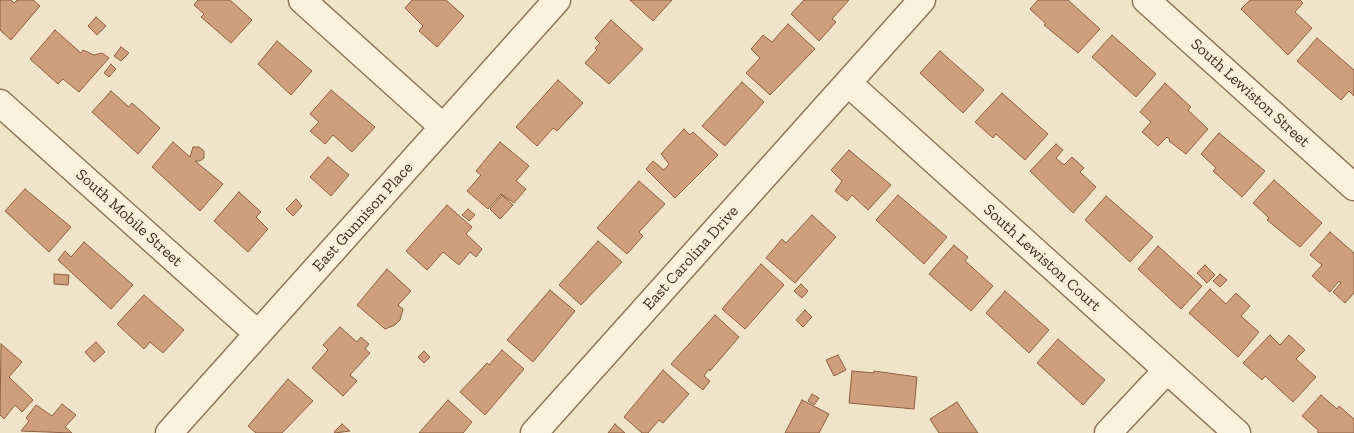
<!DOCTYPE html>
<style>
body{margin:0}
canvas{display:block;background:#f0e4c8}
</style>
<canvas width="1354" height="433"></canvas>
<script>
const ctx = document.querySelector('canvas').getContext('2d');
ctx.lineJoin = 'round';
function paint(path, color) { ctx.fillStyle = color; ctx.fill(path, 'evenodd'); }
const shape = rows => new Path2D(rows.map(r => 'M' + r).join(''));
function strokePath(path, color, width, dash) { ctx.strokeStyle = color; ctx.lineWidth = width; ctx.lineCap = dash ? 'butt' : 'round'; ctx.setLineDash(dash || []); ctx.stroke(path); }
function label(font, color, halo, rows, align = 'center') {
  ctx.font = font + ' "Zilla Slab",serif'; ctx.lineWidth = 4; ctx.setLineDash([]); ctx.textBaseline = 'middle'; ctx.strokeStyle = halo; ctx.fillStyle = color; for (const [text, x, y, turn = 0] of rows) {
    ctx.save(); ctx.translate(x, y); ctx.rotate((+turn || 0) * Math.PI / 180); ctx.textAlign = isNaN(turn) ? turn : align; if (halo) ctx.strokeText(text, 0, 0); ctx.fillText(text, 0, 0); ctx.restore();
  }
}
const building = shape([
 [0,0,11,0,14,3,17,0,33,0,40,6,11,40,0,30,0,0],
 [198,0,230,0,252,20,231,43,201,17,204,14,194,5,198,0],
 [412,0,446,0,464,16,437,47,419,31,423,26,405,8,412,0],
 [630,0,672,0,653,21,630,0],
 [804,0,849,0,832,19,836,22,819,41,791,14,804,0],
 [1038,0,1068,0,1100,29,1078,53,1044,25,1046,24,1030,9,1038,0],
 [1250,0,1300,0,1303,3,1295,12,1312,28,1288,55,1241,9,1250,0],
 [96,17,106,26,97,35,88,26,96,17],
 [611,20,643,49,609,84,585,63,597,50,595,48,600,43,595,38,611,20],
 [788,24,815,49,770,95,746,73,760,58,751,49,763,35,772,42,788,24],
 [55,30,81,53,83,50,94,55,102,53,109,58,79,92,63,79,58,84,30,59,55,30],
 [1112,35,1156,74,1136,97,1092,57,1112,35],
 [1317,38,1354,70,1354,96,1349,91,1341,100,1297,61,1317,38],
 [277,41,312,71,291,95,258,64,277,41],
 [121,47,129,53,121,61,114,56,121,47],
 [940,51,984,90,963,113,920,73,940,51],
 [111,64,116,69,109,77,104,73,111,64],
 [558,80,583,103,557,131,553,128,537,146,516,127,558,80],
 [742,82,764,102,725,146,702,126,742,82],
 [1165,83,1191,107,1188,110,1208,129,1186,154,1169,141,1170,140,1167,137,1158,146,1142,132,1151,122,1140,112,1165,83],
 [331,90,375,127,352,152,333,135,325,144,310,131,319,122,310,114,331,90],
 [111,91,129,107,132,103,160,128,138,154,92,112,111,91],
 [1002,93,1048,134,1025,160,996,134,993,138,975,122,1002,93],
 [684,129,690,135,693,132,718,155,675,198,646,169,653,161,664,170,669,164,661,154,684,129],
 [1219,133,1265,171,1242,197,1213,171,1216,168,1201,154,1219,133],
 [173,142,190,157,193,147,199,147,204,151,204,158,200,161,195,161,223,184,200,211,152,167,173,142],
 [500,142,529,166,516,181,526,189,514,203,501,194,488,209,467,191,481,175,476,171,500,142],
 [1056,144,1063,150,1056,158,1064,165,1072,157,1084,168,1080,172,1096,187,1073,213,1030,171,1056,144],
 [849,150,891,185,868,210,852,195,847,201,835,191,842,181,831,170,849,150],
 [328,157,349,175,331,196,310,177,328,157],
 [1274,180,1322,223,1300,247,1267,220,1269,218,1253,203,1274,180],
 [639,181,665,204,639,232,643,236,627,254,597,228,639,181],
 [25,189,71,227,49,252,5,211,25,189],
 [239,192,261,212,256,217,268,229,248,252,214,221,239,192],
 [502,195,513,205,500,219,490,209,502,195],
 [898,195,947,237,924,264,876,220,898,195],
 [1106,196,1153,237,1130,262,1085,220,1106,196],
 [296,199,302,206,293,216,286,209,296,199],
 [447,205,472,227,466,234,482,249,476,257,470,252,459,265,443,252,427,270,406,251,447,205],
 [468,209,475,215,469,221,462,215,468,209],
 [812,215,836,237,795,283,766,258,782,239,786,243,812,215],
 [1330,232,1354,253,1354,293,1345,303,1333,292,1341,283,1339,281,1330,292,1312,276,1322,265,1310,255,1330,232],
 [598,241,622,262,581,305,559,285,598,241],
 [84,242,133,285,111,309,58,260,65,251,71,257,84,242],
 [954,245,968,257,965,261,993,286,971,311,929,274,954,245],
 [1158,246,1202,286,1181,309,1138,269,1158,246],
 [761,264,784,285,745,329,722,309,761,264],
 [1205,265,1215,275,1207,283,1197,273,1205,265],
 [387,269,411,291,398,305,403,309,400,320,395,325,385,329,357,305,387,269],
 [54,274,69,275,68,285,54,284,54,274],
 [1220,274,1227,280,1220,287,1213,281,1220,274],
 [801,284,808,291,802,298,794,291,801,284],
 [1210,289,1226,304,1236,293,1250,306,1241,316,1259,332,1238,357,1189,313,1210,289],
 [550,290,575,311,533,362,507,340,550,290],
 [1005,291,1049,330,1029,353,986,313,1005,291],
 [144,295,184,330,163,353,150,342,144,349,117,324,144,295],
 [805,310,812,317,803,327,796,320,805,310],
 [715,315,739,337,710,371,709,369,704,376,710,381,703,390,671,364,715,315],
 [340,327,357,342,361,337,369,344,365,349,370,353,350,375,357,381,343,396,312,368,328,350,323,345,340,327],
 [1270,335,1280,345,1289,335,1305,350,1296,359,1316,377,1293,402,1265,376,1262,380,1243,363,1270,335],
 [1058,339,1105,380,1083,405,1037,363,1058,339],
 [96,342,105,352,94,362,85,352,96,342],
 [1,344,22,362,9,377,33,400,22,412,15,405,4,419,0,415,1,344],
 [502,350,524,369,485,415,460,392,487,363,489,365,502,350],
 [424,351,430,357,424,363,418,357,424,351],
 [838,355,846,370,834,376,826,360,838,355],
 [663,370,689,394,663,423,659,420,648,433,642,433,624,417,663,370],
 [852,371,874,373,874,371,917,377,914,409,849,403,852,371],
 [288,379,313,401,282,433,256,433,248,426,288,379],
 [812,394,819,398,814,405,808,401,812,394],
 [1321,395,1337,409,1339,406,1354,419,1354,433,1318,433,1318,430,1302,416,1321,395],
 [448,400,472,422,463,433,419,433,448,400],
 [802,400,829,414,819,433,785,433,802,400],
 [957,402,969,420,978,433,939,433,930,419,957,402],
 [62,404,76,415,65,427,72,433,21,431,29,421,26,418,36,405,52,416,62,404],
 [342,424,350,431,335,433,334,432,342,424],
 [615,424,625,433,608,433,615,424]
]);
paint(building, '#cf9f7d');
strokePath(building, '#8d5f41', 1);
const minor = shape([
 [302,0,443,127],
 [1146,0,1354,187],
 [848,83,1237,433],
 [0,103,258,334],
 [169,433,557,0],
 [534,433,922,0],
 [1108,433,1167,370]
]);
strokePath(minor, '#8d765c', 29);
strokePath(minor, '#faf1dc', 26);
label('16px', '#3d2e20', '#f7eed8', [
 ["South Lewiston Street",1250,93,42],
 ["East Gunnison Place",363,217,-48],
 ["South Mobile Street",129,218,42],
 ["East Carolina Drive",691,258,-48],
 ["South Lewiston Court",1042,258,42]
]);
</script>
